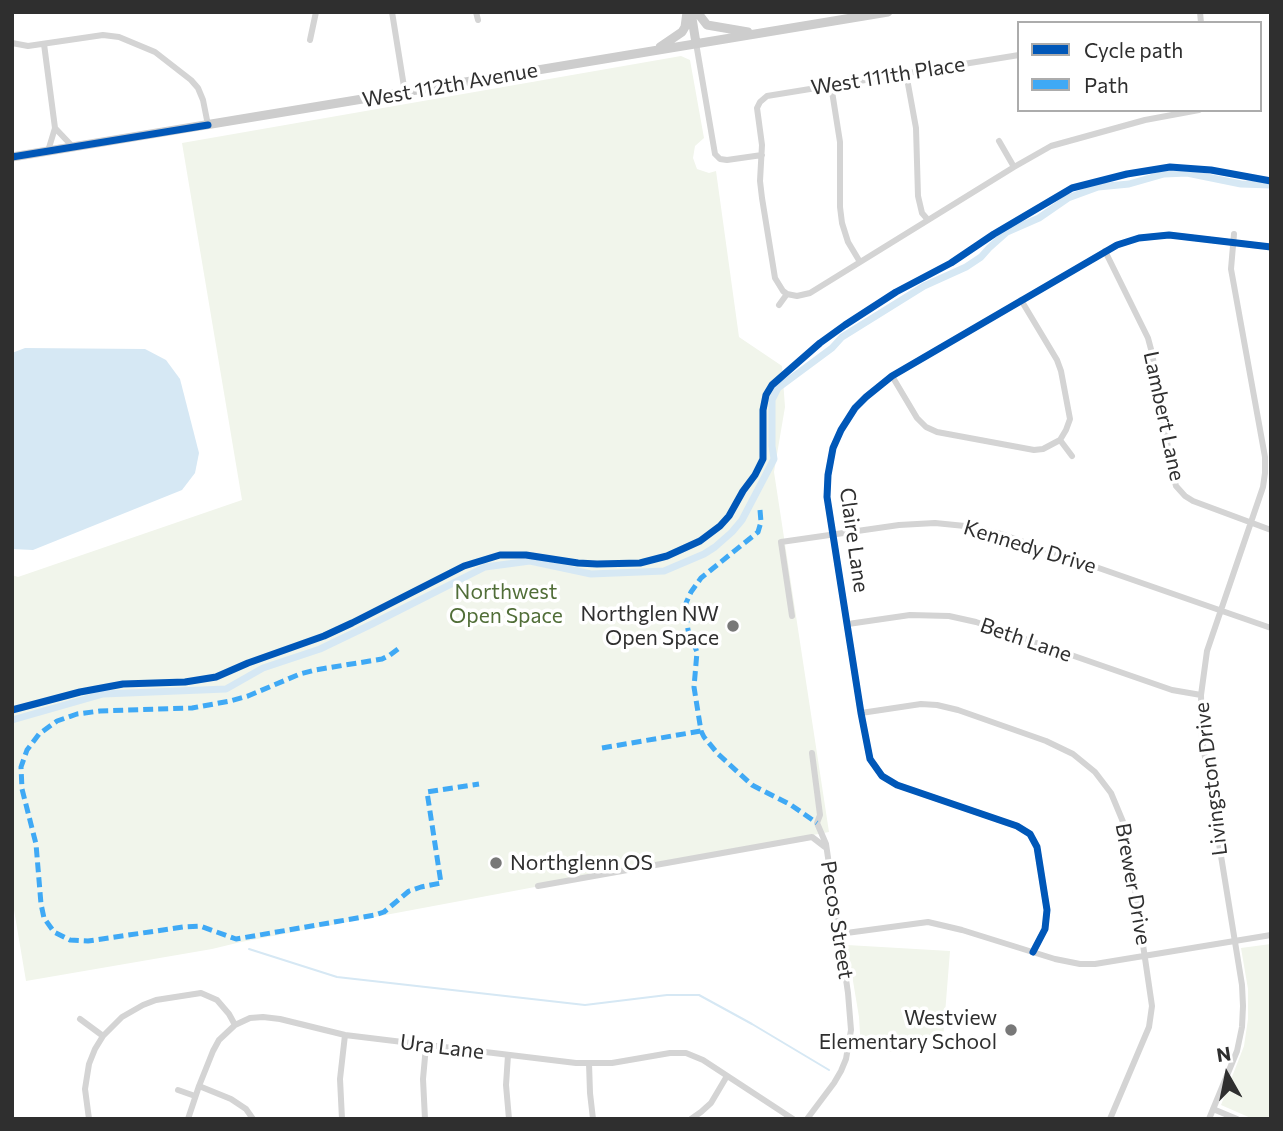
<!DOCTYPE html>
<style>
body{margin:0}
#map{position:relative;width:1283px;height:1131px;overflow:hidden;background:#fff;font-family:Commissioner,sans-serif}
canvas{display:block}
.frame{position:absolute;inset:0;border:14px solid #2f2f2f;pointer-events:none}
.legend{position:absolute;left:1017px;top:21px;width:245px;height:91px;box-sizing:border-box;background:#fff;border:2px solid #acacac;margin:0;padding:9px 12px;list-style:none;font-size:21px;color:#2f2f2f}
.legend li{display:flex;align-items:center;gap:14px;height:35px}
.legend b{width:35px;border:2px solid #acacac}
.north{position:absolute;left:1192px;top:1040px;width:70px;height:70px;-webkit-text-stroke:5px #fff;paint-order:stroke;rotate:351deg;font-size:19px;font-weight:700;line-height:28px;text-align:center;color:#2f2f2f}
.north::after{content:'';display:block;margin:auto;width:24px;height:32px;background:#2f2f2f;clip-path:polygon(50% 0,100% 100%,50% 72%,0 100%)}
</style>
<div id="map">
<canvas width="1283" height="1131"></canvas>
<div class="frame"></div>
<ul class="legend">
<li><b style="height:9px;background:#0057b8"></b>Cycle path</li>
<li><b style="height:9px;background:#3fa9f5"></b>Path</li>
</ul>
<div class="north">N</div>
</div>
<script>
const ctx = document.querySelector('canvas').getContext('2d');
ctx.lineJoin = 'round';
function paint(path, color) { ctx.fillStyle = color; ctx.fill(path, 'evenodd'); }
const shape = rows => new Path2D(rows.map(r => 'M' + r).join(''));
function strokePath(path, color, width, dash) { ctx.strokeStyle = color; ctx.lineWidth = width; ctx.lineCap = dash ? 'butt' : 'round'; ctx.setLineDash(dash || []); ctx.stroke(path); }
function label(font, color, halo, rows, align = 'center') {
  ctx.font = font + ' Commissioner,sans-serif'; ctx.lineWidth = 7; ctx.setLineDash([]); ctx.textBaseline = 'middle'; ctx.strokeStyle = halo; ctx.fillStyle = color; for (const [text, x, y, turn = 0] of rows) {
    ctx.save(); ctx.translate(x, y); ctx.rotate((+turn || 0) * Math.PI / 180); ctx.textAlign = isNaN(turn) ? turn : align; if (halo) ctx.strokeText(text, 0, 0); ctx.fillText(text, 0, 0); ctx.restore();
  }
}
paint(shape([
 [681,56,690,60,704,138,695,146,693,158,697,169,709,173,716,171,739,337,782,366,785,407,774,472,829,832,241,942,212,949,26,981,12,898,12,575,18,577,242,500,182,143],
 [1271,944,1271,1119,1253,1119,1221,1105,1244,1046,1248,1019,1248,989,1241,948],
 [847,945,950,951,943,1039,895,1052,861,1050,859,1017]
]), '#f1f5eb');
paint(shape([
 [25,348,145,349,166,360,180,379,199,453,195,473,182,490,33,550,12,549,12,353]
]), '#d6e8f4');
strokePath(shape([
 [249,949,337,977,585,1005,667,995,699,995,752,1024,829,1070]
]), '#d6e8f4', 2);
strokePath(shape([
 [12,720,103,694,226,689,263,668,320,649,372,624,485,567,530,561,591,574,664,571,704,554,715,547,732,532,742,520,774,459,772,446,772,400,778,388,832,348,842,337,924,286,966,267,981,257,989,248,1007,232,1039,218,1068,198,1098,187,1129,184,1164,174,1187,173,1241,184,1271,185]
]), '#d6e8f4', 7);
strokePath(shape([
 [392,12,405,93],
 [476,12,478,20],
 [1200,12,1201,23],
 [310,40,316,12],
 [12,43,28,46,103,35,119,37,155,52,191,80,198,88,203,100,208,125],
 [696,43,715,154,720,159,727,160,762,155],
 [44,44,55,128,48,151],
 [1019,55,767,96,760,102,757,108,762,145,760,181,762,198,775,278,783,291,787,294,797,296,810,293,1014,167,1051,146,1145,120,1199,110],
 [906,73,916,128,918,196,922,213,928,220],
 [831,85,840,142,840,207,842,223,848,242,860,262],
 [55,128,73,147],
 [999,141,1014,167],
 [1105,251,1148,338,1152,353,1172,471,1176,486,1185,496,1193,501,1271,530],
 [779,305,787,294],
 [892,376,917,418,926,427,937,432,1034,450,1043,449,1060,440,1066,430,1070,419,1061,371,1057,360,1021,300],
 [1060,440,1072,456],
 [792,616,781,542,899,525,935,523,965,526,1001,534,1271,628],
 [848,624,910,615,949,616,976,622,1172,690,1201,695],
 [861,713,921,704,937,705,958,710,1046,741,1073,754,1095,772,1111,793,1126,829,1152,1006,1149,1027,1110,1119],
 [538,886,812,837,825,847],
 [839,934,928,922,962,930,1055,959,1080,964,1095,964,1271,935],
 [1033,952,1045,929,1047,910,1037,847,1030,834,1017,826,897,785,882,776,870,759,861,713,827,497,828,475,833,448,841,430,855,408,866,397,892,376,1117,245,1139,238,1169,235,1271,247],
 [80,1019,103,1036],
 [508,1055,506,1085,509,1119],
 [589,1063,590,1093,593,1119],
 [199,1086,231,1099,246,1109,253,1119],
 [178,1090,195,1096],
 [1213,1109,1237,1119],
 [89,1119,85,1089,89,1064,95,1049,103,1036,122,1017,143,1005,156,1000,201,993,217,1000,229,1014,235,1025],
 [188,1119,199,1086,213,1051,219,1040,235,1025,250,1018,263,1017,280,1019,345,1035,576,1063,612,1063,670,1053,686,1053,703,1060,793,1119],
 [342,1119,340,1079,345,1035],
 [425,1119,423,1079,426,1046],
 [691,1119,701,1112,711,1103,727,1076],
 [807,1119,834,1083,841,1071,846,1059,851,1030,848,993,826,844,817,823,820,815,812,753],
 [1209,1119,1237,1051,1242,1027,1243,1006,1242,985,1202,739,1201,695,1207,651,1263,487,1265,473,1265,457,1231,269,1234,234]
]), '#d4d4d4', 6);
strokePath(shape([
 [691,12,696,43],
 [697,12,707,25,748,32],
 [660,47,682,32,685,27,687,12],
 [12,157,888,12]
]), '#cdcdcd', 9);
strokePath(shape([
 [760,510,761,522,758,532,701,578,691,592,686,603,686,615,688,630,697,652,694,687,701,731,704,737,718,754,752,785,791,805,817,823],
 [398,649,390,655,382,659,315,670,300,674,248,696,230,701,192,708,100,711,77,714,57,721,39,734,27,750,21,767,22,789,36,844,41,904,44,918,54,932,70,940,88,941,183,927,200,926,236,939,375,915,384,912,409,891,421,887,441,883,427,792,479,784],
 [602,748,701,731]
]), '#3fa9f5', 5, [10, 5]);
strokePath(shape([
 [12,157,208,125],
 [12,710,80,692,123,684,185,682,216,677,248,663,324,636,352,623,464,566,500,555,526,555,578,563,597,564,640,563,667,556,700,541,720,526,729,516,743,491,755,475,763,459,763,410,766,395,772,385,820,343,845,325,896,292,951,263,994,234,1072,188,1127,174,1170,167,1211,170,1271,181],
 [1033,952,1045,929,1047,910,1037,847,1030,834,1017,826,897,785,882,776,870,759,861,713,827,497,828,475,833,448,841,430,855,408,866,397,892,376,1117,245,1139,238,1169,235,1271,247]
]), '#0057b8', 7);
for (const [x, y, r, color] of [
 [733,626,7,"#787878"],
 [496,863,7,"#787878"],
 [1011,1030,7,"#787878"]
]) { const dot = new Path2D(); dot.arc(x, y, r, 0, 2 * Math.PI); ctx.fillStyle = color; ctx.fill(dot); strokePath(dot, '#fff', 2.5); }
label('21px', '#2f2f2f', '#fff', [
 ["West 111th Place",888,76,-9],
 ["West 112th Avenue",450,85,-10],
 ["Lambert Lane",1164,416,78],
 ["Claire Lane",854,540,82],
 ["Kennedy Drive",1030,547,17],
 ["Beth Lane",1026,640,19],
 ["Livingston Drive",1211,779,-97],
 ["Brewer Drive",1133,884,80],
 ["Pecos Street",837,920,81],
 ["Ura Lane",442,1047,7]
]);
label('21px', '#516e38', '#fff', [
 ["Northwest",506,592],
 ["Open Space",506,616]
]);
label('21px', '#2f2f2f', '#fff', [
 ["Northglen NW",719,614],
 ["Open Space",719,638],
 ["Northglenn OS",510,863,"left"],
 ["Westview",997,1018],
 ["Elementary School",997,1042]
], 'right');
</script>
